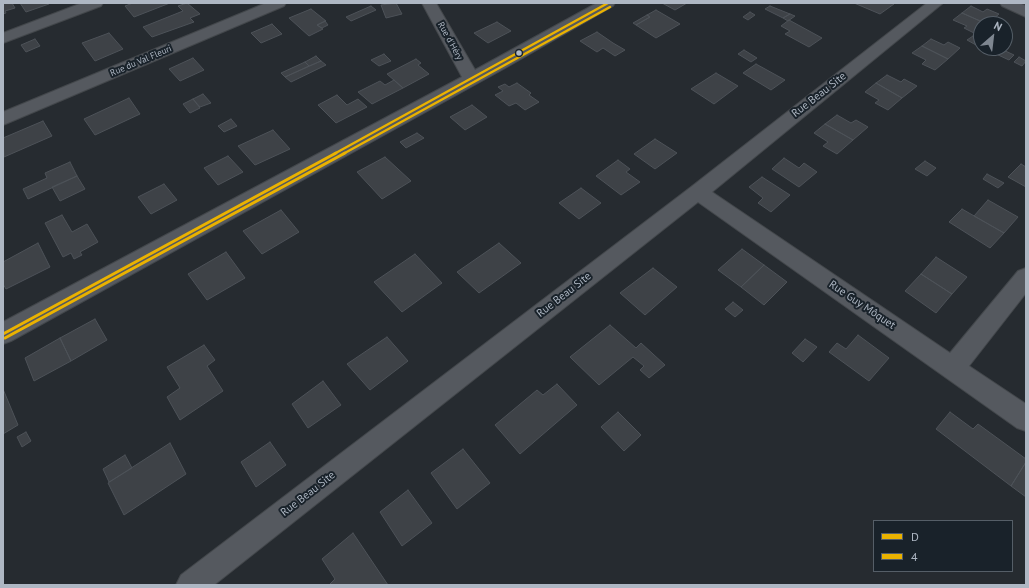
<!DOCTYPE html>
<meta charset="utf-8">
<style>
body{margin:0}
#map{position:relative;width:1029px;height:588px;overflow:hidden;background:#262b30;font-family:"PT Sans",sans-serif}
canvas{display:block}
.frame{position:absolute;inset:0;border:4px solid #aeb7c3;pointer-events:none}
.legend{position:absolute;left:873px;top:520px;width:140px;height:52px;box-sizing:border-box;background:#19222a;border:1px solid #555e67;margin:0;padding:5px 7px;list-style:none;font-size:12px;color:#aeb7c3}
.legend li{display:flex;align-items:center;gap:8px;height:20px}
.legend b{width:20px;border:1px solid #555e67}
.north{position:absolute;left:973px;top:16px;width:40px;height:40px;box-sizing:border-box;background:#19222a;border:1px solid #555e67;border-radius:50%;rotate:28deg;font-size:11px;font-weight:700;line-height:16px;text-align:center;color:#aeb7c3}
.north::after{content:'';display:block;margin:auto;width:14px;height:18px;background:#7e8690;clip-path:polygon(50% 0,100% 100%,50% 72%,0 100%)}
</style>
<div id="map">
<canvas width="1029" height="588"></canvas>
<div class="frame"></div>
<ul class="legend">
<li><b style="height:5px;background:#eab200"></b>D</li>
<li><b style="height:5px;background:#eab200"></b>4</li>
</ul>
<div class="north">N</div>
</div>
<script>
const ctx = document.querySelector('canvas').getContext('2d');
ctx.lineJoin = 'round';
function paint(path, color) { ctx.fillStyle = color; ctx.fill(path, 'evenodd'); }
const shape = rows => new Path2D(rows.map(r => 'M' + r).join(''));
function strokePath(path, color, width, dash) { ctx.strokeStyle = color; ctx.lineWidth = width; ctx.lineCap = dash ? 'butt' : 'round'; ctx.setLineDash(dash || []); ctx.stroke(path); }
function label(font, color, halo, rows, align = 'center') {
  ctx.font = font + ' "PT Sans",sans-serif'; ctx.lineWidth = 4; ctx.setLineDash([]); ctx.textBaseline = 'middle'; ctx.strokeStyle = halo; ctx.fillStyle = color; for (const [text, x, y, turn = 0] of rows) {
    ctx.save(); ctx.translate(x, y); ctx.rotate((+turn || 0) * Math.PI / 180); ctx.textAlign = isNaN(turn) ? turn : align; if (halo) ctx.strokeText(text, 0, 0); ctx.fillText(text, 0, 0); ctx.restore();
  }
}
const building = shape([
 [3,3,12,3,15,8,5,11,6,13,3,14,3,3],
 [20,3,48,3,49,4,26,12,20,3],
 [133,3,170,3,134,17,125,6,133,3],
 [187,3,200,14,190,18,194,22,152,37,143,27,183,11,178,6,187,3],
 [396,3,402,14,386,18,381,5,396,3],
 [662,3,687,3,675,10,662,3],
 [854,3,892,3,894,4,880,14,854,3],
 [371,6,376,10,351,21,346,17,371,6],
 [770,6,790,14,783,18,765,9,770,6],
 [971,6,983,12,987,9,999,14,987,24,962,13,971,6],
 [311,9,326,21,317,25,323,29,309,36,289,18,311,9],
 [656,10,680,24,656,38,636,25,650,17,647,15,656,10],
 [750,12,755,15,748,20,743,17,750,12],
 [962,13,987,24,981,24,981,33,979,32,976,34,964,28,967,26,953,20,962,13],
 [790,14,795,16,788,21,783,18,790,14],
 [647,15,650,17,636,25,633,23,647,15],
 [789,20,822,38,809,47,785,34,790,31,781,26,789,20],
 [325,21,328,25,322,28,317,25,325,21],
 [497,22,511,31,488,43,474,33,497,22],
 [272,24,282,34,261,43,251,33,272,24],
 [597,32,613,43,625,50,615,56,603,48,597,52,580,41,597,32],
 [109,33,123,49,95,61,82,43,109,33],
 [973,36,981,40,976,45,967,40,973,36],
 [35,39,40,46,26,52,21,45,35,39],
 [931,39,944,45,948,42,960,48,948,59,922,46,931,39],
 [922,46,948,59,935,70,922,64,926,60,912,53,922,46],
 [983,48,999,48,1014,55,1009,60,983,48],
 [744,50,757,58,751,62,738,54,744,50],
 [384,54,391,61,379,66,371,60,384,54],
 [316,56,321,61,309,66,305,62,316,56],
 [1019,57,1026,61,1022,66,1014,62,1019,57],
 [193,58,204,70,180,81,169,69,193,58],
 [416,59,421,63,418,65,429,74,403,88,387,74,416,59],
 [321,61,326,65,291,82,285,77,321,61],
 [305,62,309,66,285,77,281,73,305,62],
 [756,64,785,80,771,90,743,73,756,64],
 [716,73,738,86,714,104,691,89,716,73],
 [887,75,901,82,904,79,917,86,902,98,876,83,887,75],
 [394,80,403,88,372,104,358,92,380,81,385,85,394,80],
 [517,83,531,93,529,95,539,102,525,110,516,103,509,106,495,95,503,91,498,87,505,84,509,87,517,83],
 [876,83,902,98,888,110,875,103,879,100,865,92,876,83],
 [203,94,211,103,200,107,193,99,203,94],
 [337,95,347,105,358,99,367,107,336,123,318,105,337,95],
 [129,98,140,114,95,135,84,119,129,98],
 [193,99,200,108,190,113,183,104,193,99],
 [472,105,487,117,465,130,450,117,472,105],
 [837,115,851,123,856,120,868,127,853,140,825,124,837,115],
 [231,119,237,126,224,132,218,126,231,119],
 [43,121,52,136,4,157,3,138,43,121],
 [825,124,853,140,837,154,823,146,828,142,814,133,825,124],
 [273,130,290,149,255,165,238,146,273,130],
 [417,133,424,138,406,148,400,142,417,133],
 [655,139,677,153,655,169,634,154,655,139],
 [228,156,243,172,218,185,204,168,228,156],
 [385,157,411,181,382,199,357,172,385,157],
 [784,158,799,168,804,163,817,172,799,187,772,169,784,158],
 [618,160,630,169,626,172,640,182,621,195,596,176,618,160],
 [925,161,936,168,927,176,915,169,925,161],
 [70,162,77,176,28,199,23,189,47,178,45,173,70,162],
 [1021,164,1026,167,1026,187,1008,177,1021,164],
 [987,174,1004,183,998,188,983,179,987,174],
 [77,176,85,189,60,201,52,187,77,176],
 [762,177,790,195,771,212,758,203,763,198,749,187,762,177],
 [164,184,177,200,151,214,138,197,164,184],
 [581,188,601,203,579,219,559,203,581,188],
 [988,200,1018,217,1004,233,974,216,988,200],
 [962,209,1004,233,990,248,949,222,962,209],
 [281,210,299,232,262,254,243,231,281,210],
 [62,215,72,232,87,224,98,242,80,252,82,255,74,259,71,253,63,257,45,223,62,215],
 [38,243,50,267,6,289,3,284,3,262,38,243],
 [499,243,521,263,479,293,457,272,499,243],
 [742,249,764,265,741,287,718,270,742,249],
 [226,252,245,278,207,300,188,274,226,252],
 [415,254,442,283,402,312,374,282,415,254],
 [936,257,967,277,952,294,921,274,936,257],
 [764,265,787,282,764,305,741,287,764,265],
 [653,268,677,287,645,315,620,293,653,268],
 [921,274,952,294,936,313,905,291,921,274],
 [733,302,743,310,735,317,725,309,733,302],
 [95,319,107,340,71,361,60,338,95,319],
 [610,325,636,348,641,343,665,365,649,378,640,370,644,366,633,357,599,385,570,357,610,325],
 [858,335,889,358,869,381,829,352,837,343,846,349,858,335],
 [387,337,408,361,370,390,347,364,387,337],
 [60,338,71,361,34,381,25,358,60,338],
 [805,339,817,347,803,362,792,353,805,339],
 [204,345,215,360,207,366,223,391,180,420,167,397,180,388,167,367,204,345],
 [323,381,341,405,308,428,292,404,323,381],
 [557,384,577,405,520,454,495,425,537,390,543,395,557,384],
 [3,389,18,425,3,434,3,389],
 [618,412,641,435,624,451,601,427,618,412],
 [950,412,973,429,978,424,1026,459,1026,462,1011,486,936,429,950,412],
 [26,432,31,441,22,447,17,437,26,432],
 [270,442,286,465,256,487,241,462,270,442],
 [170,443,186,474,124,515,108,483,170,443],
 [463,449,490,483,457,509,431,473,463,449],
 [125,455,132,468,109,482,103,469,125,455],
 [1026,462,1026,497,1011,486,1026,462],
 [408,490,432,523,402,546,380,512,408,490],
 [353,533,388,585,329,585,335,579,322,559,353,533]
]);
paint(building, '#3e4247');
strokePath(building, '#4d5258', 1);
const minor = shape([
 [82,3,103,3,101,6,3,43,3,33,82,3],
 [266,3,286,3,284,6,3,125,3,112,266,3],
 [422,3,436,3,475,70,597,3,615,3,613,6,507,67,11,341,3,344,3,322,462,77,422,3],
 [927,3,943,3,712,192,950,353,1018,271,1026,268,1026,293,969,366,1026,404,1026,431,1017,428,698,202,214,585,176,585,181,575,691,187,927,3],
 [1000,3,1019,3,1026,6,1026,17,1002,6,1000,3]
]);
strokePath(minor, '#43474b', 2);
paint(minor, '#55595f');
strokePath(shape([
 [334,154,608,3]
]), '#eab200', 2.5);
strokePath(shape([
 [3,334,336,153]
]), '#eab200', 3);
strokePath(shape([
 [343,154,610,7]
]), '#eab200', 2.5);
strokePath(shape([
 [5,338,345,153]
]), '#eab200', 3);
for (const [x, y, r, color] of [
 [519,53,3.5,"#aeb7c3"]
]) { const dot = new Path2D(); dot.arc(x, y, r, 0, 2 * Math.PI); ctx.fillStyle = color; ctx.fill(dot); strokePath(dot, '#19222a', 1.5); }
label('9px', '#aeb7c3', '#19222a', [
 ["Rue d'Héry",450,41,61],
 ["Rue du Val Fleuri",141,61,-23]
]);
label('11px', '#aeb7c3', '#19222a', [
 ["Rue Beau Site",819,95,-38],
 ["Rue Beau Site",564,295,-38],
 ["Rue Guy Môquet",862,305,34],
 ["Rue Beau Site",308,494,-38]
]);
</script>
